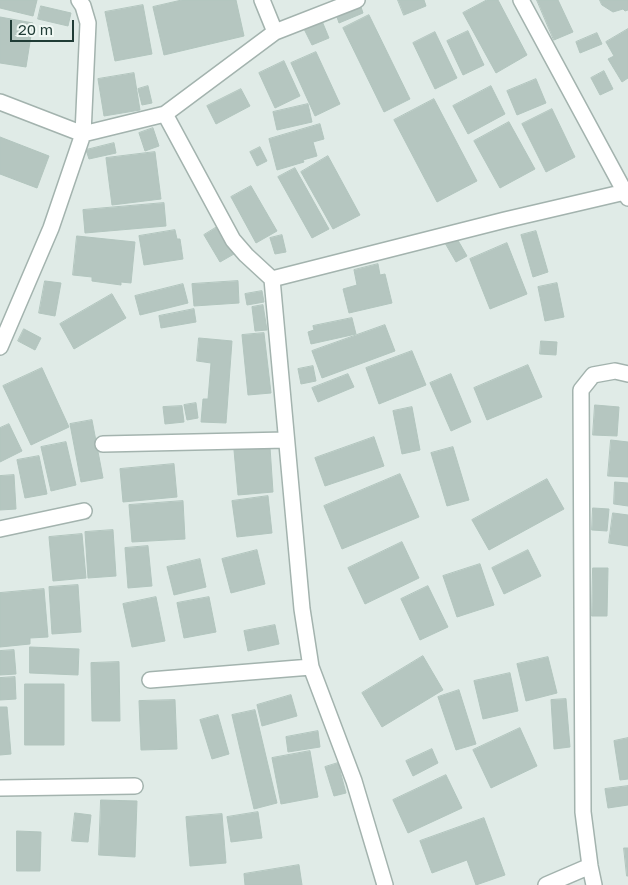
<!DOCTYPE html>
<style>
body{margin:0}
#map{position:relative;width:628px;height:885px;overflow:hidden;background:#e0ebe7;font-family:"Golos Text",sans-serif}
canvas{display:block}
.scale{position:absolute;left:10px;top:20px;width:64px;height:22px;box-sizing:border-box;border:2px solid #203c36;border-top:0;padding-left:6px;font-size:15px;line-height:18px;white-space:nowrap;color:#203c36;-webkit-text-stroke:4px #f0f8f4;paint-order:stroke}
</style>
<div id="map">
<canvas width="628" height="885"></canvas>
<div class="scale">20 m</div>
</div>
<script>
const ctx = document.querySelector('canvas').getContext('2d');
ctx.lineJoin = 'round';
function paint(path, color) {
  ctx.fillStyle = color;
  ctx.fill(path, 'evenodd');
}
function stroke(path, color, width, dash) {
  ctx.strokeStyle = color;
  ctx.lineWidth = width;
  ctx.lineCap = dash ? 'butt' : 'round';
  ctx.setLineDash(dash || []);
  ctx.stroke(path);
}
const building = new Path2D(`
 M0 0H37L33 16 0 8Z
 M182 0H236L244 36 164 55 153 7Z
 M398 0H424L426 6 404 15Z
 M487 0H498L527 55 496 73 463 13Z
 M537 0H558L573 32 554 40Z
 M600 0H628V10L625 11 623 9 613 12 602 5Z
 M143 5 152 54 115 61 105 12Z
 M41 6 71 13 68 26 38 19Z
 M361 7 363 13 339 23 337 17Z
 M369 15 410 99 384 112 343 28Z
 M0 17 33 23 26 67 0 63Z
 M322 21 329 38 312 45 304 29Z
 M628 29V78L622 82 608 59 614 56 606 42Z
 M468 31 484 65 463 75 447 41Z
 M435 32 457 78 435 89 413 43Z
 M597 33 602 44 580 53 576 42Z
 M316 52 340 104 315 116 291 63Z
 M284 61 300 96 275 108 259 73Z
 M604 71 613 89 600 95 591 78Z
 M134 73 140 110 104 116 98 79Z
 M536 79 546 103 517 115 507 91Z
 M148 86 152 103 142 105 138 89Z
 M491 86 505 114 468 134 453 106Z
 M241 89 250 106 216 124 207 106Z
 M434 99 477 181 437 202 394 120Z
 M308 104 312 122 277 130 273 112Z
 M552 109 575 157 546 172 522 124Z
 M509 122 535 169 500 188 474 141Z
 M320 124 324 139 313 142 317 156 303 160 304 162 277 170 269 139Z
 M153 128 159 146 145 151 139 133Z
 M0 137 49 156 37 188 0 174Z
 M114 143 116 153 89 159 86 150Z
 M260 147 267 161 257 166 250 152Z
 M155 152 161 199 112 205 106 158Z
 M328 156 360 215 333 229 301 172Z
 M295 168 329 229 312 238 278 177Z
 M251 186 277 231 256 243 231 197Z
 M164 203 166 226 85 233 83 210Z
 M217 227 234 254 220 262 204 235Z
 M175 230 177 239H180L183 259 144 265 139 236Z
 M536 231 548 272 533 277 521 235Z
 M282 235 286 252 275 254 270 238Z
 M77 236 135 242 131 283 121 282V285L92 281V277L73 275Z
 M456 237 467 256 456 262 445 243Z
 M507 243 527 294 490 309 470 259Z
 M378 264 380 275 385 274 392 303 349 313 343 289 357 285 354 270Z
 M45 281 61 283 55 316 39 313Z
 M238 281 239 303 194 306 192 284Z
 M557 283 564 317 545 321 538 287Z
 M183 284 188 303 140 315 135 296Z
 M262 291 264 302 247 305 245 294Z
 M112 294 126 318 74 349 60 324Z
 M263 305 267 330 255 331 252 307Z
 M194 309 196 322 161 328 159 316Z
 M352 318 356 334 311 344 308 332 314 330 313 326Z
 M385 325 395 351 322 378 312 351Z
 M24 329 41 338 35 350 18 341Z
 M264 333 271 393 248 395 242 335Z
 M199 338 232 341 226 423 201 422 203 399H208L211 363 197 361Z
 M541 341 557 342 556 355 540 354Z
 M412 351 426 385 379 404 366 368Z
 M528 365 542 397 487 420 474 388Z
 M313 366 316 381 301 384 298 369Z
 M42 368 69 427 31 445 3 386Z
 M348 374 354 387 318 402 312 388Z
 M451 374 471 422 451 431 430 383Z
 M196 403 198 418 187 420 184 405Z
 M595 405 619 407 617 436 593 435Z
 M182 406 184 422 165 424 163 407Z
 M412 407 420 450 402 454 393 411Z
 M92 420 103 478 81 482 70 424Z
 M9 424 22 451 0 462V428Z
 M374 437 384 466 325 486 315 458Z
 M611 440 628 442V477L608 476Z
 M66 442 76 485 51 491 41 447Z
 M270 447 273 492 238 495 234 450Z
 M453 447 469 500 447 506 431 453Z
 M39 456 47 494 25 498 17 460Z
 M174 464 177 497 123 502 120 469Z
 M400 474 419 517 342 549 324 506Z
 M14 475 16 509 0 510V476Z
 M547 479 564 509 489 550 472 520Z
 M615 482 628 483V506L614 504Z
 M268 496 272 533 237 537 232 501Z
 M183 501 185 539 132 542 129 505Z
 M593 508 609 509 607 531 592 530Z
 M613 513 628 515V546L609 543Z
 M113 530 116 576 88 578 85 532Z
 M82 534 86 578 53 581 49 537Z
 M402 542 419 578 365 604 348 568Z
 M148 546 152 586 128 588 125 548Z
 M257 550 265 584 231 593 222 559Z
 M528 550 541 576 504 594 492 568Z
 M200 559 206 587 174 595 167 567Z
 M480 564 494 605 457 617 443 576Z
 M593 568H608L607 616H592Z
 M78 585 81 632 52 634 49 587Z
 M428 586 448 627 420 640 401 599Z
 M44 589 48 637 30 638V644L0 647V593Z
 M156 597 165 641 132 647 123 604Z
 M209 597 216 632 184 638 177 603Z
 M275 625 279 644 248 651 244 631Z
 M30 647 79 649 78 675 30 673Z
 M14 650 16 674 0 675V651Z
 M423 656 443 690 382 727 362 693Z
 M548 657 557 693 526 701 517 664Z
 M119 662 120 721H92L91 663Z
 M510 673 518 711 483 719 474 681Z
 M15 677 16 699 0 700V678Z
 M25 684H64V745H25Z
 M459 690 476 744 456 750 438 697Z
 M291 695 297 716 262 726 257 705Z
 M566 699 570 747 554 749 551 700Z
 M175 700 177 749 141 750 139 701Z
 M0 707H7L11 754 0 755Z
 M255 710 277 803 254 809 232 715Z
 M218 715 229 754 212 759 200 720Z
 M520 728 537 766 491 788 473 750Z
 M318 731 320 747 288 752 286 737Z
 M628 738V779L620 780 614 741Z
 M432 749 438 763 413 776 406 761Z
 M310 751 318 797 281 804 272 758Z
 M338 763 346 793 334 796 325 767Z
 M446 775 462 808 408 833 393 800Z
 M628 786V805L608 808 605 789Z
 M101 800 137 801 135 857 99 855Z
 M258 812 262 838 231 842 227 817Z
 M75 813 91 815 88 842 72 841Z
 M222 814 226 863 190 866 186 817Z
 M484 818 505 875 476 885 467 860 432 873 420 841Z
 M17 831 41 832 40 871H17Z
 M624 848H628V876H627Z
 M299 865 302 885H245L244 874Z`);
paint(building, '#b5c6c0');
stroke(building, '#b2c5be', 1);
const minor = new Path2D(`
 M262 0 275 32
 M521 0 628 198
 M0 102 83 134 165 114 275 32 357 0
 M165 114 233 240 246 255 272 279 302 609 311 667 354 781 385 885
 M272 279 505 220 625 192
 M0 347 51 228 83 134 88 23 83 6 79 0
 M103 444 286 440
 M0 529 84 511
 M150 680 311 667
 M0 788 135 786
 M546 885 590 866
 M594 885 590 866 583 812 581 390 593 375 615 371 628 374`);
stroke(minor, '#a3b3ae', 18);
stroke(minor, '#fff', 15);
</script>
